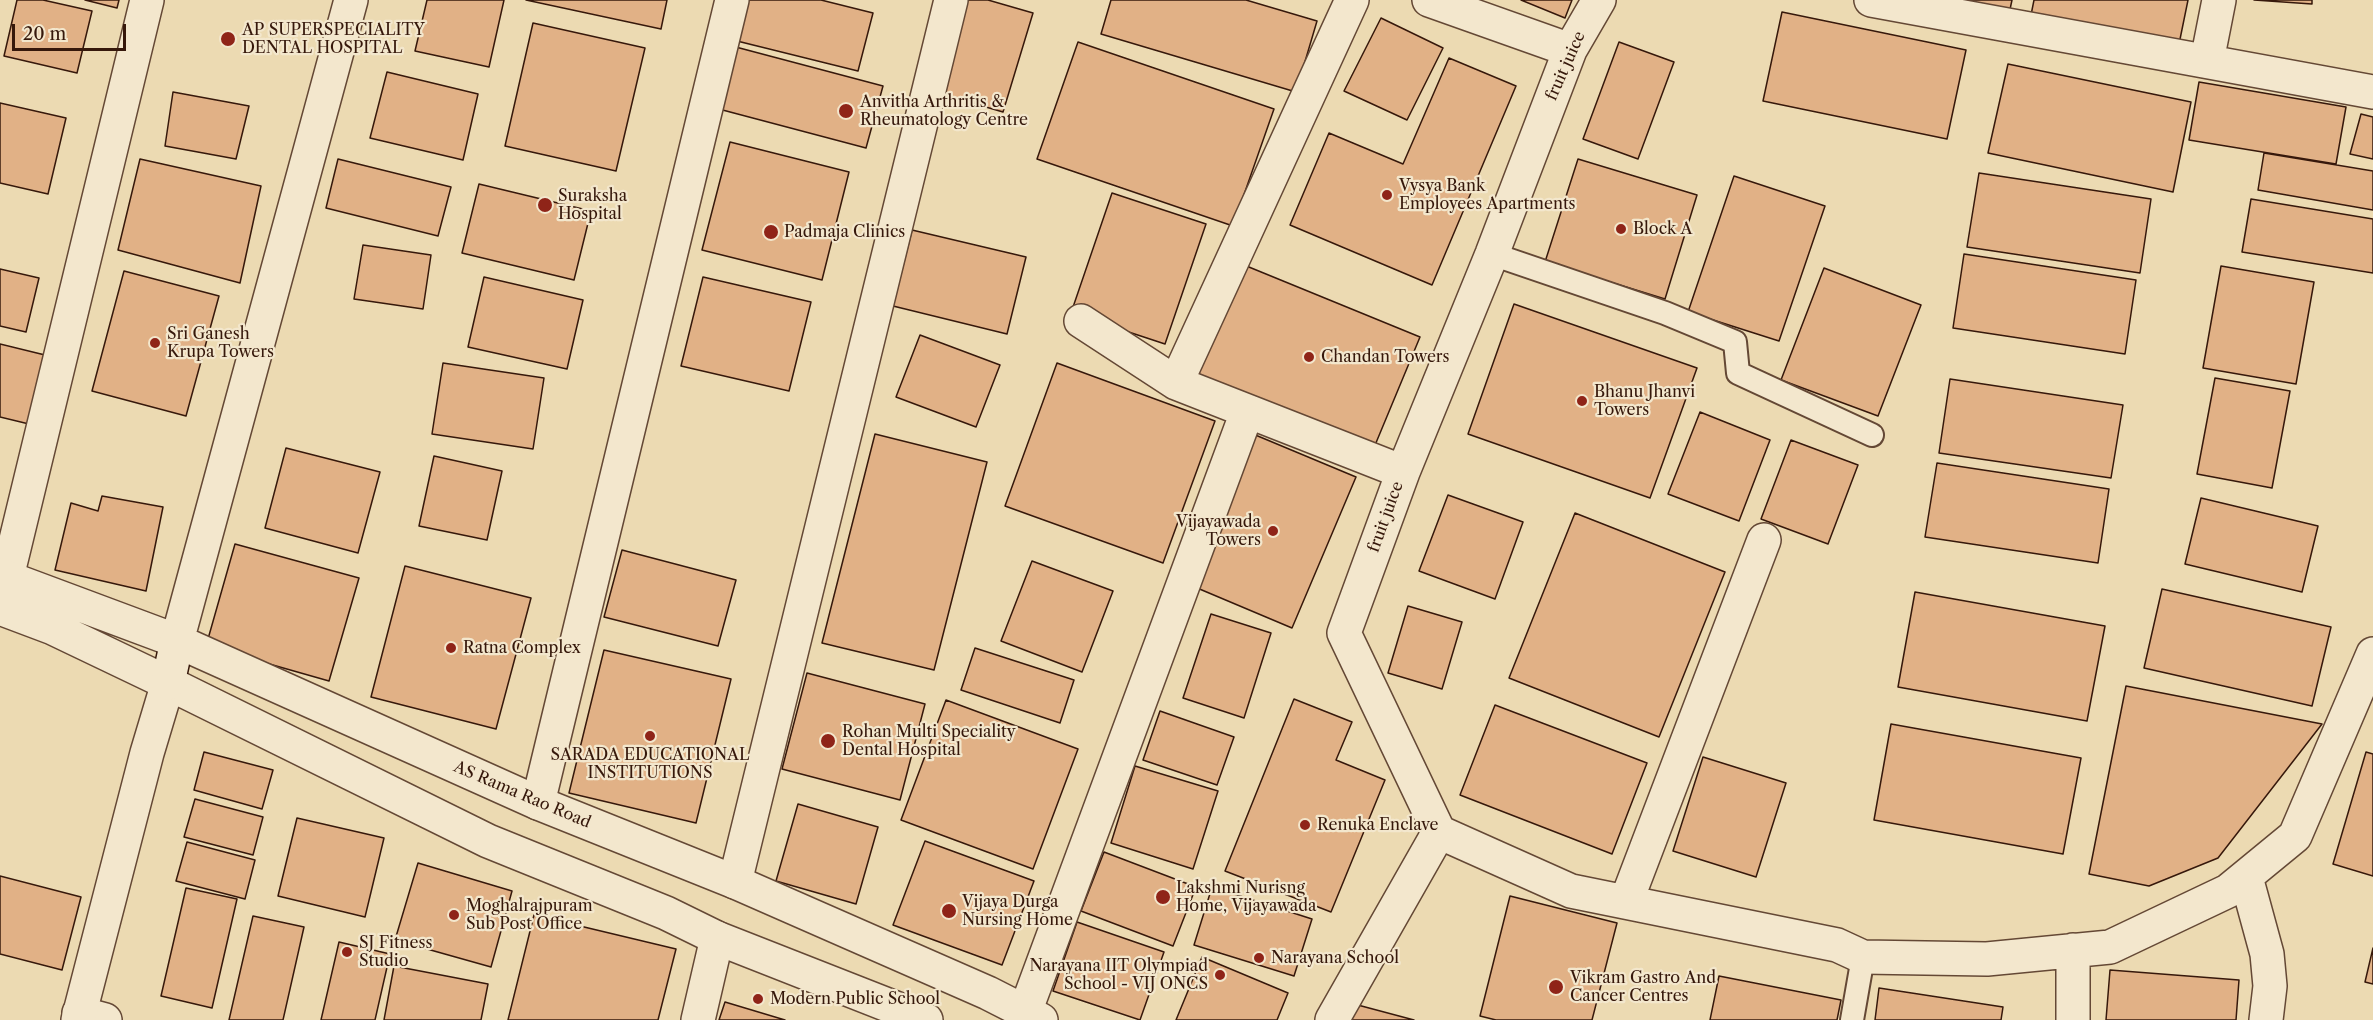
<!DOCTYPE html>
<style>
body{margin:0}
#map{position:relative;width:2373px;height:1020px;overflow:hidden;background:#ecdab2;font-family:"Libre Caslon Text",serif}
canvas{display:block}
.scale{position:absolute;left:12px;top:24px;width:114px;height:27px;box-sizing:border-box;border:3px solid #36180b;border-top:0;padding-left:8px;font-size:18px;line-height:21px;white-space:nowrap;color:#36180b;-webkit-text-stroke:4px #f3e7cd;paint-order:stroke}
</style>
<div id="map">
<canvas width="2373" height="1020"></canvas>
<div class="scale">20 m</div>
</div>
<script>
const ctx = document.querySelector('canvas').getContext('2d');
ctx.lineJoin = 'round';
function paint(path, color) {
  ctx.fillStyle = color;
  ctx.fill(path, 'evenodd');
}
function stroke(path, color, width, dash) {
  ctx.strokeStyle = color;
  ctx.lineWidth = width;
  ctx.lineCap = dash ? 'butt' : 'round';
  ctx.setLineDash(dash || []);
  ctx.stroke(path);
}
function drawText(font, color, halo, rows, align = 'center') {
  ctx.font = font + ' "Libre Caslon Text",serif';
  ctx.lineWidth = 4.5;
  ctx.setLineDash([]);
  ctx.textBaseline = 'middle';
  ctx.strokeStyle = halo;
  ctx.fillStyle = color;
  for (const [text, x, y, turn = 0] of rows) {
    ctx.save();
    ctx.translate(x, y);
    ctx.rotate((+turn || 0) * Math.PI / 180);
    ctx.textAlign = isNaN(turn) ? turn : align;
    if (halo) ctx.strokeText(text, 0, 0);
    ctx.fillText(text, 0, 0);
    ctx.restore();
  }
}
const building = new Path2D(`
 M17 0H43L92 11 77 73 4 56Z
 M85 0H119L117 8Z
 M427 0H504L489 67 415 51Z
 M526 0H667L661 29Z
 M747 0H821L873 13 858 71 737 41Z
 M966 0H988L1033 13 1003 112 938 93Z
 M1111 0H1246L1317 21 1296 92 1101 34Z
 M1521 0H1572L1565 18Z
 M1944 0H2012L2009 14Z
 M2034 0H2188L2178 49 2030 20Z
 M2254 0H2312V4Z
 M1782 12 1966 50 1947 139 1763 101Z
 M1381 18 1443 48 1407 120 1344 91Z
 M533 23 645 48 616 171 505 146Z
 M1078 42 1274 109 1233 226 1037 159Z
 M1619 42 1674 62 1638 159 1583 139Z
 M732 46 883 86 866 148 715 108Z
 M1449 58 1516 86 1432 285 1290 225 1329 133 1403 164Z
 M2008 64 2191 102 2173 192 1988 153Z
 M387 72 478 94 463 160 370 138Z
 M2199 82 2346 107 2336 164 2189 140Z
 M173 92 249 106 236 159 165 146Z
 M0 103 66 118 48 194 0 183Z
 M2361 114 2373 117V159L2350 154Z
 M730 142 849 172 822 280 702 250Z
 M2264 153 2373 171V210L2258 190Z
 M140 159 261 186 240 283 118 250Z
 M338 159 451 187 438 236 326 208Z
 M1578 159 1697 195 1665 299 1545 262Z
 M1979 173 2151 199 2140 273 1967 247Z
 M1734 176 1825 206 1779 341 1688 312Z
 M479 184 591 211 574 280 462 253Z
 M1112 193 1206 224 1165 344 1071 313Z
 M2251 199 2373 219V273L2242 252Z
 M912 230 1026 257 1007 334 893 306Z
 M363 245 431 255 423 309 354 299Z
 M1964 254 2136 280 2125 354 1953 328Z
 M1244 265 1420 337 1373 450 1197 378Z
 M2221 266 2314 282 2296 384 2203 368Z
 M1824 268 1921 305 1878 416 1781 380Z
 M0 269 39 278 26 332 0 326Z
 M124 271 219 296 186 416 92 391Z
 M484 277 583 300 567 369 468 347Z
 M703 277 811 302 789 391 681 366Z
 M1514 304 1697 368 1650 498 1468 434Z
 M920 335 1000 365 976 427 896 397Z
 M0 344 45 355 29 424 0 417Z
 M443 363 544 378 533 449 432 434Z
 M1057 363 1215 421 1163 563 1005 506Z
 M2215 378 2290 391 2272 488 2197 474Z
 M1950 379 2123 405 2111 478 1939 453Z
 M1700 412 1770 440 1739 521 1668 494Z
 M875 434 987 462 934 670 822 643Z
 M1253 434 1356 477 1292 628 1190 585Z
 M1791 440 1858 465 1828 544 1761 519Z
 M286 448 380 472 358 553 265 528Z
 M434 456 502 471 487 540 419 526Z
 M1937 463 2109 489 2098 563 1925 537Z
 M1448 495 1523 522 1495 599 1419 571Z
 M102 496 163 507 146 591 55 570 71 503 98 511Z
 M2201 498 2318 526 2302 592 2185 564Z
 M1575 513 1725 572 1659 737 1509 678Z
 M235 544 359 578 329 681 206 646Z
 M622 550 736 580 718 646 604 617Z
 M1032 561 1113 591 1082 672 1001 641Z
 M405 566 531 598 496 729 371 697Z
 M2162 589 2331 627 2312 706 2144 668Z
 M1915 592 2105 626 2087 721 1898 687Z
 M1408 606 1462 622 1442 689 1388 673Z
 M1211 614 1271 633 1244 718 1183 698Z
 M975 648 1074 680 1060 723 961 690Z
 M604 650 731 679 696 823 569 793Z
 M807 673 925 704 900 800 782 769Z
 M2126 686 2322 724 2218 858 2149 886 2089 874Z
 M1294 699 1352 722 1336 760 1385 780 1331 912 1225 871Z
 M946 700 1078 749 1033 869 901 820Z
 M1495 705 1647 763 1612 854 1460 795Z
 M1160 711 1234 737 1217 785 1143 760Z
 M1891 724 2081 758 2063 854 1874 820Z
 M204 752 273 770 262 809 194 790Z
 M2366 752 2373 754V876L2333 864Z
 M1703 757 1786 783 1756 877 1673 851Z
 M1135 766 1218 791 1193 869 1111 843Z
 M195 799 263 817 253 855 184 837Z
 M798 804 878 827 856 904 776 881Z
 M297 818 384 838 365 917 278 896Z
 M925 841 1034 881 1002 965 893 925Z
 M187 842 255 860 245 899 176 881Z
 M1104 852 1196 887 1173 946 1081 911Z
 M418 863 512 891 491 967 395 940Z
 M0 876 81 897 62 970 0 954Z
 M1212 887 1312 919 1294 976 1194 945Z
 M186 888 237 899 212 1008 161 996Z
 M1510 896 1617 923 1592 1020H1496L1480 1016Z
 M534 915 676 949 658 1020H508Z
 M253 916 304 927 283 1020H229Z
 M1077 922 1164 952 1140 1020 1053 991Z
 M339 942 390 954 375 1020H321Z
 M2373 948V984L2365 982Z
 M1202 957 1288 993 1277 1020H1176Z
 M394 966 488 984 481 1020H384Z
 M2110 970 2239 980 2236 1020H2106Z
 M1719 976 1841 1000 1837 1020H1710Z
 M1879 988 2003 1007 2001 1020H1875Z
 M725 1002 785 1020H719Z
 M1354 1004 1414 1020H1349Z`);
paint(building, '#e1b186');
stroke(building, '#36180b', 1.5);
const service = new Path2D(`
 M1492 254 1665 313 1735 342 1738 373 1872 435
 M1852 1020 1863 957`);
const minor = new Path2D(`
 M1429 0 1570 50
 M1871 0 2373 92
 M2207 61 2219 0
 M1081 321 1176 383 1403 472
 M1176 383 1352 0
 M7 577 147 0
 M538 803 732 0
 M1439 832 1571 891 1837 945 1863 957 1987 959 2110 947 2228 891 2295 836 2373 654
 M2246 877 2267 954 2270 986 2266 1020
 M735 882 951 0
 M1626 902 1764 540
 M2073 950V1020
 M1025 1012 1247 412
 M79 1013 105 1020
 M698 1020 717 938
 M1332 1020 1439 832 1344 633 1403 472 1492 254 1570 50 1599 0`);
const tertiary = new Path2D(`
 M0 575 177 641 538 803 735 882 988 993 1041 1020
 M0 608 53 628 168 683 488 841 666 913 717 938 926 1020
 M177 641 351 0
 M78 1020 147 753 168 683`);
const secondary = new Path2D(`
 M168 683 177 641`);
stroke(service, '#644835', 26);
stroke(minor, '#644835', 36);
stroke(tertiary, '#644835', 36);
stroke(secondary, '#36180b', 36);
stroke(service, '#f3e7cd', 22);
stroke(minor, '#f3e7cd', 33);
stroke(tertiary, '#f3e7cd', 33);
stroke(secondary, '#f3e7cd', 33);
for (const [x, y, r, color] of [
 [228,39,8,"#8f2418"],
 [846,111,8,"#8f2418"],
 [1387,195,6,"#8f2418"],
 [545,205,8,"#8f2418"],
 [1621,229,6,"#8f2418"],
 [771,232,8,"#8f2418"],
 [155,343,6,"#8f2418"],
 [1309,357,6,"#8f2418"],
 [1582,401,6,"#8f2418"],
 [1273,531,6,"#8f2418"],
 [451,648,6,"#8f2418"],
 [650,736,6,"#8f2418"],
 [828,741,8,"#8f2418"],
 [1305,825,6,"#8f2418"],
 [1163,897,8,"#8f2418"],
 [949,911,8,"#8f2418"],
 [454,915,6,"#8f2418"],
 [347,952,6,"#8f2418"],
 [1259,958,6,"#8f2418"],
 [1220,975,6,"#8f2418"],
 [1556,987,8,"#8f2418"],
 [758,999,6,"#8f2418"]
]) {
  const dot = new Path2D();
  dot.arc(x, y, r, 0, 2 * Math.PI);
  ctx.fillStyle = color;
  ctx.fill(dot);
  stroke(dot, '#f3e7cd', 2);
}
drawText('16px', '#36180b', '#f3e7cd', [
 ["AP SUPERSPECIALITY",242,30],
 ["DENTAL HOSPITAL",242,48],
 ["Anvitha Arthritis &",860,102],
 ["Rheumatology Centre",860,120],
 ["Vysya Bank",1399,186],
 ["Employees Apartments",1399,204],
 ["Suraksha",558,196],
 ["Hospital",558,214],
 ["Block A",1633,229],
 ["Padmaja Clinics",784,232],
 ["Sri Ganesh",167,334],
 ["Krupa Towers",167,352],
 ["Chandan Towers",1321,357],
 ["Bhanu Jhanvi",1594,392],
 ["Towers",1594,410],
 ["Vijayawada",1261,522,"right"],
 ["Towers",1261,540,"right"],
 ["Ratna Complex",463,648],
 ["Rohan Multi Speciality",842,732],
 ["Dental Hospital",842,750],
 ["SARADA EDUCATIONAL",650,755,"center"],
 ["INSTITUTIONS",650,773,"center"],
 ["Renuka Enclave",1317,825],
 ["Lakshmi Nurisng",1176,888],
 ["Home, Vijayawada",1176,906],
 ["Vijaya Durga",962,902],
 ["Nursing Home",962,920],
 ["Moghalrajpuram",466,906],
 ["Sub Post Office",466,924],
 ["SJ Fitness",359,943],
 ["Studio",359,961],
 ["Narayana School",1271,958],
 ["Narayana IIT Olympiad",1208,966,"right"],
 ["School - VIJ ONCS",1208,984,"right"],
 ["Vikram Gastro And",1570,978],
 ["Cancer Centres",1570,996],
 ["Modern Public School",770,999]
], 'left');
drawText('16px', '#36180b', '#f3e7cd', [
 ["fruit juice",1566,66,-66],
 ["fruit juice",1386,517,-70],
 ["AS Rama Rao Road",522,795,23]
]);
</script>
